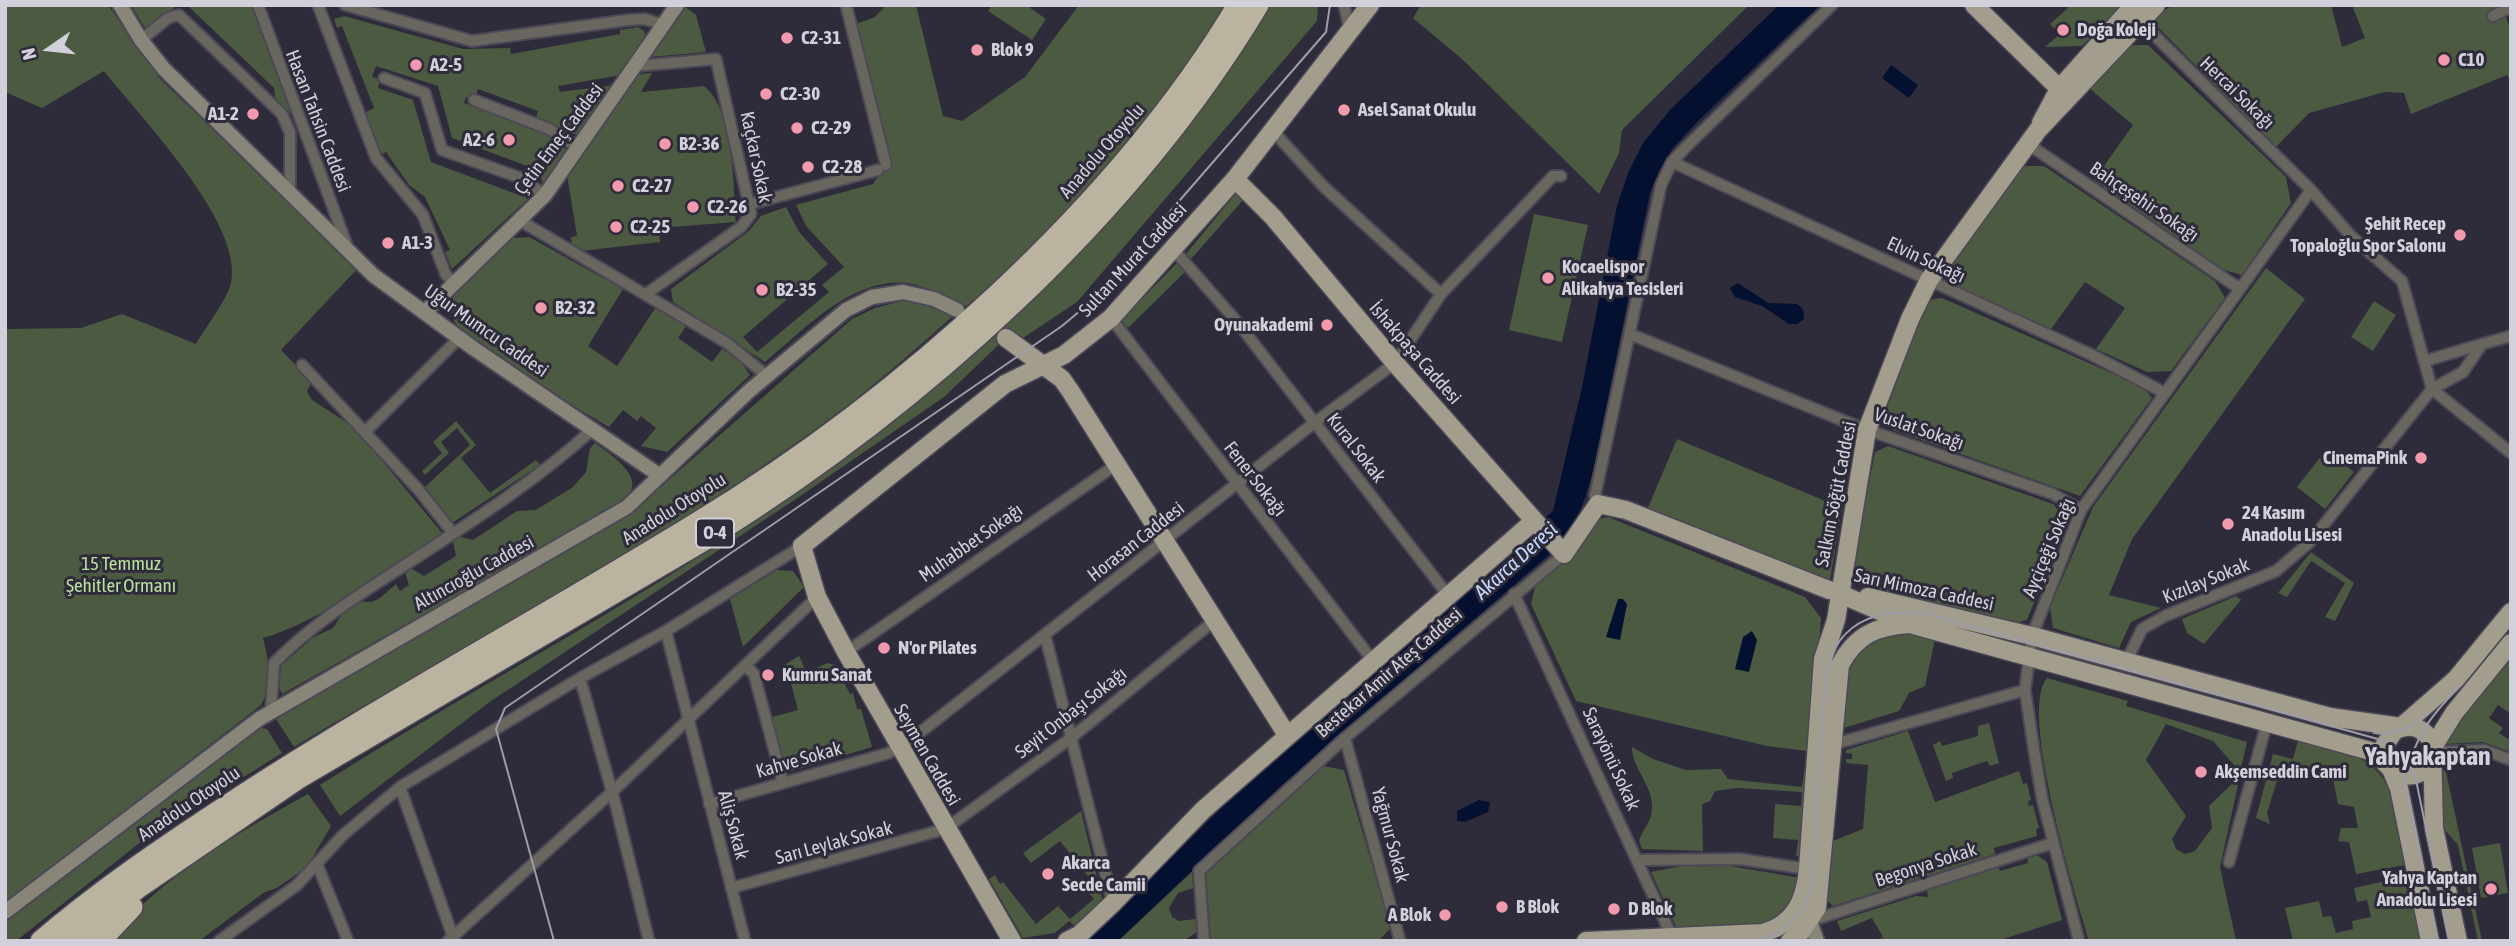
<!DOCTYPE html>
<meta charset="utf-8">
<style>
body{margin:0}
#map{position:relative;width:2516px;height:946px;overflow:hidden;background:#2e2b3a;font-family:"Asap Condensed",sans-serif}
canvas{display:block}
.frame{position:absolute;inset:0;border:7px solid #d2d0da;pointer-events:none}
.north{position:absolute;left:14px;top:14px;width:70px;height:70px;-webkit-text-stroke:5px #2e2b3a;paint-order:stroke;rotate:256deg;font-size:19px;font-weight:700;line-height:28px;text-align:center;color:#d2d0da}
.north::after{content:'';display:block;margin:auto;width:24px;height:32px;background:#d2d0da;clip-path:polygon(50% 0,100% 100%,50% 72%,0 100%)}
</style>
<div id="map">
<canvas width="2516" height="946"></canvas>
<div class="frame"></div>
<div class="north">N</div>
</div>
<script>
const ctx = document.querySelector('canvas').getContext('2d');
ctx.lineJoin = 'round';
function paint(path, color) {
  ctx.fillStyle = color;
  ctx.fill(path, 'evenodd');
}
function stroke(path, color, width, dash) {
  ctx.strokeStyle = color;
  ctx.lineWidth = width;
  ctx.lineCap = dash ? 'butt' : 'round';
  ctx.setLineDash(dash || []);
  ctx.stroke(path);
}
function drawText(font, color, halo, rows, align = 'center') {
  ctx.font = font + ' "Asap Condensed",sans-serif';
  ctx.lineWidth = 6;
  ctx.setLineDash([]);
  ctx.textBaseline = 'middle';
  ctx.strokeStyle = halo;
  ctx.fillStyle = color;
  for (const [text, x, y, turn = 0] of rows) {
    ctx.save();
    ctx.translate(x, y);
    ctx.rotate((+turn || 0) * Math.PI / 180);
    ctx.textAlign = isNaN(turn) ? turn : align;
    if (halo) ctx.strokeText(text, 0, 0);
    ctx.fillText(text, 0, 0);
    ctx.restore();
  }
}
paint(new Path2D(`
 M5 5H108L161 80 358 268 281 350 312 382 307 391 312 400 354 427 443 534C391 568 323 621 263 638 268 660 274 684 261 705L5 904V329L81 328 122 314 196 344C205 328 227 300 231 283 244 223 140 117 104 71L42 108 5 92Z
 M131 5H175L168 18 149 34Z
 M187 5H254L294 117 275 98 274 88Z
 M886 5H916L943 116 962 121 1025 77 1079 5H1224C1164 108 1059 230 967 306 947 299 929 286 907 283 852 277 804 330 765 362L673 302 671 289 749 231 761 216 786 207 799 232 828 264 743 337 757 352 829 292 822 285 844 267 806 226 796 205 873 184 886 165 851 26 875 17Z
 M992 5H1026L1046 19 1032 40 988 11Z
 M1271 5H1318L1317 21 1077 302 1023 338 1012 332 944 397 796 499 491 701 340 816 320 785C471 689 631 606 779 504 973 371 1147 207 1271 5Z
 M1421 5H1749L1622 130 1619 153 1599 194 1462 59 1413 18Z
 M2067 5H2122L2082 46 2045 47 2060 34 2050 24 2068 8Z
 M2172 5H2331L2342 47 2365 38 2352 5H2501L2511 30V83L2507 75 2411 114 2404 93 2385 92 2309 113 2276 147 2152 21Z
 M684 6 696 15 706 52 650 57Z
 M344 16 463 49 510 48 511 54 620 34V30L638 27 644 31 646 37 621 75 558 86 560 92 614 85 580 134H571L536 118 538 111 478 89 474 100 466 97 464 103 558 137 567 152 543 184 538 170 452 138 438 86 376 66 372 77 380 79 378 88 413 100 431 162 519 195 522 190 530 192 531 196 452 269 445 252 450 250 425 197 409 185 386 152 380 155 366 112 374 108 342 26 337 28 334 19Z
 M2126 45H2148L2286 177 2291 203 2242 275 2224 270 2094 180 2133 125 2089 88Z
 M652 73 641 92 704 86C735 111 733 184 736 222L659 228 660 242 581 251 572 245 571 237 577 236 567 175 639 74Z
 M2023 166H2044L2215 281 2225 298 2171 371 2147 372 2096 349 2125 308 2085 282 2051 329 1954 285 1948 267Z
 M1237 192 1244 199 1191 259 1186 254Z
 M1534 214 1588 225 1562 342 1509 330Z
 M529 237 623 289 588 346 617 366 656 307 686 326 678 338 712 362 722 349 740 361 750 375 667 452 641 446 656 428 641 416 637 421 623 410 609 427C581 410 465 344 454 321 450 311 451 299 457 290L513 238Z
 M1177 263 1185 272 1128 328 1121 320Z
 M2266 268 2305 299 2132 539 2109 595 2161 608 2131 622 2119 648 2053 628 2050 607 2093 507Z
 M1942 298 2143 387 2152 398 2080 496 1893 430 1884 415 1928 300Z
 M902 301 920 303 953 316C918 347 882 379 844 408 672 538 478 636 294 747L274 716 631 513 852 319 875 308Z
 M2374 301 2396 315 2373 351 2351 337Z
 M456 421 476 445 461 458 490 493 536 460 540 465 452 523 424 488 470 445 457 428 441 442 449 453 425 475 422 471 442 453 433 442Z
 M1677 439 1842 508 1830 580 1647 510Z
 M595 443C608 453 645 475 628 496 621 505 605 512 595 518L282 694 279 687 281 666 312 638 333 628 345 609 361 601C376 606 385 593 396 584L400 591 409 585 405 572 409 567 424 576 456 556 453 542 457 536 473 540 517 511 536 510 573 487 586 472 590 448Z
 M1888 446 2053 504 2068 519 2027 620 2013 624 1869 587 1852 571 1875 452Z
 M2326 450 2354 472 2325 509 2297 487Z
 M1608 517 1805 597 1821 618 1804 857 1796 856 1798 840 1773 838 1775 804 1801 806 1802 792 1738 788 1715 791 1710 801 1702 804 1703 851 1642 849 1639 841C1643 828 1653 821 1652 805 1652 785 1632 768 1632 747L1653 759 1686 770 1721 769 1728 779 1802 787 1807 751 1767 746 1576 701 1531 604 1535 587 1575 551 1600 519Z
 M2311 552 2354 583 2335 621 2325 617 2345 583 2311 561 2287 597 2278 593Z
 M777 570 793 571 804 587 743 647 730 599Z
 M2236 596 2241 600 2204 644 2187 633 2182 619Z
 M1909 632 1935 639 1925 686 1909 693 1899 711 1837 730 1841 676 1870 638Z
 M2511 655V714L2498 705 2489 718 2503 728 2499 733 2511 741V752L2483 742 2445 744 2442 739Z
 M799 656 807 673 827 663 835 665 850 694 853 693 857 709H861L872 747 789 772 784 768 769 718 798 710 786 664Z
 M2047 678 2128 701 2126 706 2247 742 2240 772 2213 741 2166 724 2146 760 2186 816 2172 839 2176 849 2185 854 2195 851 2212 828 2209 806 2240 776 2220 867 2236 941H2089C2076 897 2018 710 2047 678Z
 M1989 723 1999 763 1990 766 1987 761 1952 773 1953 778 1946 781 1933 745 1940 741 1942 746 1978 736V726Z
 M261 728 267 729 282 753 142 841 16 941H5V920Z
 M1908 731 1935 802 2019 771 2023 784 2027 783 2031 800 2028 801 2029 806 2033 805 2039 828 2036 829 2037 836 1994 848 1995 854 1833 906 1823 897 1828 843 1863 829 1868 765 1846 763V759H1852V754L1846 753V750Z
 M2298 741C2339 752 2374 751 2391 794L2422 941H2293L2285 908 2319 901 2323 917 2331 916 2336 933 2353 929 2352 921 2371 917 2367 900 2357 902 2354 888 2408 876 2405 865 2356 874 2349 842 2338 841 2341 828H2358L2354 807 2338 804 2333 779 2282 764 2267 813 2270 824 2256 818 2273 754 2293 759Z
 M1324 766 1344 770 1391 928 1378 941H1211L1206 874Z
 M2445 767 2482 941H2478L2458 845 2444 829 2442 776Z
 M308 794 331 826 307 867 277 888 263 893 199 941H108C160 878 237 833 308 794Z
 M1081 811 1103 902 1075 926 1069 921 1055 933 1023 938 989 879 995 875 1000 884 1003 882 1036 924 1058 906 1070 919 1094 899 1082 886 1090 879 1060 841 1031 863 1023 853Z
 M2500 843 2508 893 2481 898 2472 848Z
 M2037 855 2047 862 2062 920 1997 941H1884L1883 938 1874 941 1883 937 1872 918 1841 931 1837 921 1916 896 1928 897 1927 890 1998 867 2000 871 2028 863V858Z
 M1687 865 1730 866 1801 878 1795 902 1774 925 1679 933 1651 872Z
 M1192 872 1193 888 1178 893 1169 908 1172 917 1179 921 1196 919 1197 932 1183 941H1118Z`), '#4c5a41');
paint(new Path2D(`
 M1779 5H1820L1698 121 1673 148 1660 169 1650 193 1593 471C1585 500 1578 523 1558 547L1280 787 1118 941H1088L1222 807 1553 511 1582 387 1617 206 1628 173 1643 143 1670 110Z
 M1891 65 1918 85 1909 98 1882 78Z
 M1738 283 1768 303 1797 304 1803 309 1804 319 1797 324H1789L1762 306 1735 297 1730 288Z
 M1618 599H1623L1627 604 1620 640 1606 637Z
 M1752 631 1757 640 1749 672 1735 669 1743 637Z
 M1479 800 1490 802 1488 812 1465 822 1457 821V811Z`), '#041030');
const street = new Path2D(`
 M258 5 348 248
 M318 5 376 158 423 215 446 275 453 282
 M345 5 472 41 628 20 645 19 664 25
 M846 5 886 165
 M1344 5 1350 31
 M2493 16 2511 7
 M2139 20 2311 190 2351 236 2402 281 2432 389 2511 453
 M141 40 168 18 179 15 282 114 290 133V191
 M637 66 716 59 751 214 741 227 646 294
 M384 78 425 93 442 150 521 178 545 195
 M474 100 549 129 579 148
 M1272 130 1324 187 1441 294
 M2028 144 2240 289
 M1672 162 2092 355 2163 392
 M750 204 878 170
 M519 220 727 343 767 376
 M1174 250 1238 323 1447 594
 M1111 318 1373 661
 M1630 334 1859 427 2053 494 2081 510
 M2425 361 2482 344
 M302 365 417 488 453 533
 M366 431 459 338
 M1598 504 1595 496 1661 185 1672 162 1685 148 1832 5
 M1514 594 1674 941
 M666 631 745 941
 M1045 635 1113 903
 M846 652 1117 464
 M2126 662 2142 629 2165 616 2276 571 2310 542 2432 389 2463 372 2482 344 2511 336
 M745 665 754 674 783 783
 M580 678 616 806 649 941
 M271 711 274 663C311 625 357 596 402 567 468 524 535 482 593 429
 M1345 738 1400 941
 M1831 745 2025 690
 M2433 752 2484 750 2511 760
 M400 787 453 937
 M709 804 889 753 908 742 1314 423 1395 363 1441 294 1553 176H1561
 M1638 860 1740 859 1808 869
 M2229 862 2267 722
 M317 864 348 941
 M731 888 945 829 1071 738 1215 620
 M1810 921 2053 843
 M219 941 297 885 342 836 400 787 580 678 666 631 802 546
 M448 941 612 792 817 597
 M1204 941 1199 871 1345 738 1564 554
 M2079 941 2042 798 2034 750 2025 690 2032 636 2081 510 2311 190`);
const secondary = new Path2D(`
 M120 5 141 40 164 69 373 275 473 348 659 475
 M425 312 545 195 677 5
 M5 912 259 719 627 507 749 391 846 310 872 297 903 292 934 299 957 310
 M1803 916 1810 921 1817 941`);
const primary = new Path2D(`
 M1974 5 2067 96
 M2041 123 2059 89 2134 5
 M1235 179 1273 217 1395 363 1564 554 1598 504 1626 510 1829 590
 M1006 338 1062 379 1071 392 1287 735
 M1838 593 1910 624 2374 752 2391 769 2399 788 2430 941
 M1868 597 2032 636 2330 717 2401 727
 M2401 727 2456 679 2511 612
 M2433 747 2454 713 2511 643
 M2387 763 2384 746 2395 730C2411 723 2422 727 2432 741L2434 828 2458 941
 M2391 769C2407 780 2424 777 2433 758
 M1012 941 846 652 817 597 802 546 1005 384 1064 355 1111 318 1235 179 1370 5
 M1067 941 1079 935 1113 903 1203 810 1534 521
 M1586 941 1763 933C1795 924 1805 900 1808 869L1823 659 1836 620 1867 430 1910 319 1929 280 2038 130 2156 5
 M1790 941 1800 933 1817 908 1840 665C1856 635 1876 626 1910 624`);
const highway = new Path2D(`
 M41 941C99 891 164 847 228 805 380 705 541 619 697 523 899 400 1116 209 1238 5
 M70 941 139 887 297 779 711 536C921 405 1130 218 1258 5
 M100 941 132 907`);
stroke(street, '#4c4957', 14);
stroke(secondary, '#4c4957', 18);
stroke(primary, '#4c4957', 21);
stroke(highway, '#4c4957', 24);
stroke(street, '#68665e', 10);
stroke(secondary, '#898579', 14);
stroke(primary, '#a39d8e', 18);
stroke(highway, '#bab3a0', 21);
stroke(new Path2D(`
 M2374 733C2398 736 2411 727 2430 712
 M2390 754 2404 776 2438 941
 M2410 771C2412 737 2436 711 2458 688
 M554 941 496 729 505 708 1062 326 1094 299 1326 32 1330 5
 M1756 941C1783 933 1799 920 1810 894L1826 675C1837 616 1887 605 1938 617L2385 741 2401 753 2415 775 2449 941`), '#9e9ca8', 2);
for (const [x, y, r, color] of [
 [2063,30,7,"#f29aad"],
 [787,38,7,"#f29aad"],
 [977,50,7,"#f29aad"],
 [2444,60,7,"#f29aad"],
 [416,65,7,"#f29aad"],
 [766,94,7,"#f29aad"],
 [1344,110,7,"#f29aad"],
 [253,114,7,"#f29aad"],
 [797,128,7,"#f29aad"],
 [509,140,7,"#f29aad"],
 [665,144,7,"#f29aad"],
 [808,167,7,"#f29aad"],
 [618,186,7,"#f29aad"],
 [693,207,7,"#f29aad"],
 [616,227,7,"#f29aad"],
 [2460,235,7,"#f29aad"],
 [388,243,7,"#f29aad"],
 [1548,278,7,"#f29aad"],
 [762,290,7,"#f29aad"],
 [541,308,7,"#f29aad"],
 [1327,325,7,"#f29aad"],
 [2421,458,7,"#f29aad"],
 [2228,524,7,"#f29aad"],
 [884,648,7,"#f29aad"],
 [768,675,7,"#f29aad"],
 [2201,772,7,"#f29aad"],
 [1048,874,7,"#f29aad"],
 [2491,889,7,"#f29aad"],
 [1502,907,7,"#f29aad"],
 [1614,909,7,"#f29aad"],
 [1445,915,7,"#f29aad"]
]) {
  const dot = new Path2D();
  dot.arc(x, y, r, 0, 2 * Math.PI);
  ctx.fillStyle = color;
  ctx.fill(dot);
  stroke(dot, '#2e2b3a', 2.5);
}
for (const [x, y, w] of [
 [715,533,38]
]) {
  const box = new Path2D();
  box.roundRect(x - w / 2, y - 14.5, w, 29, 5);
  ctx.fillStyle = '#2e2b3a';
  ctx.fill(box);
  stroke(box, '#d2d0da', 2);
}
drawText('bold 18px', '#d2d0da', null, [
 ["O-4",715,533]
]);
drawText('bold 19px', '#d2d0da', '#2e2b3a', [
 ["Doğa Koleji",2077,30],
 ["C2-31",801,38],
 ["Blok 9",991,50],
 ["C10",2458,60],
 ["A2-5",430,65],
 ["C2-30",780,94],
 ["Asel Sanat Okulu",1358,110],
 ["A1-2",239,114,"right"],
 ["C2-29",811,128],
 ["A2-6",495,140,"right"],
 ["B2-36",679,144],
 ["C2-28",822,167],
 ["C2-27",632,186],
 ["C2-26",707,207],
 ["Şehit Recep",2446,224,"right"],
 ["Topaloğlu Spor Salonu",2446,246,"right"],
 ["C2-25",630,227],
 ["A1-3",402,243],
 ["Kocaelispor",1562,267],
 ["Alikahya Tesisleri",1562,289],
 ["B2-35",776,290],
 ["B2-32",555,308],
 ["Oyunakademi",1313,325,"right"],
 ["CinemaPink",2407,458,"right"],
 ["24 Kasım",2242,513],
 ["Anadolu Lisesi",2242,535],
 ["N'or Pilates",898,648],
 ["Kumru Sanat",782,675],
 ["Akşemseddin Cami",2215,772],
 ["Akarca",1062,863],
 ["Secde Camii",1062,885],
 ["Yahya Kaptan",2477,878,"right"],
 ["Anadolu Lisesi",2477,900,"right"],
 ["B Blok",1516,907],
 ["D Blok",1628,909],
 ["A Blok",1431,915,"right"]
], 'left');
drawText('19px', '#d2d0da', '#2e2b3a', [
 ["Hercai Sokağı",2237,93,44],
 ["Hasan Tahsin Caddesi",318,121,69],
 ["Çetin Emeç Caddesi",559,139,-53],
 ["Anadolu Otoyolu",1102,151,-49],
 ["Kaçkar Sokak",756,157,78],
 ["Bahçeşehir Sokağı",2144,202,34],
 ["Sultan Murat Caddesi",1133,260,-47],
 ["Elvin Sokağı",1926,260,25],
 ["Uğur Mumcu Caddesi",486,331,35],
 ["İshakpaşa Caddesi",1415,353,49],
 ["Vuslat Sokağı",1919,429,19],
 ["Kural Sokak",1356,448,52],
 ["Fener Sokağı",1255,479,52],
 ["Salkım Söğüt Caddesi",1836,494,-79],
 ["Anadolu Otoyolu",674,509,-32],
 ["Horasan Caddesi",1136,542,-38],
 ["Muhabbet Sokağı",971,543,-35],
 ["Ayçiçeği Sokağı",2049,548,-67],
 ["Altıncıoğlu Caddesi",474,573,-29],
 ["Kızılay Sokak",2206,581,-22],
 ["Sarı Mimoza Caddesi",1924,590,12],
 ["Bestekar Amir Ateş Caddesi",1389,673,-41],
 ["Seyit Onbaşı Sokağı",1071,713,-38],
 ["Seymen Caddesi",927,755,60],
 ["Sarayönü Sokak",1611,759,65],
 ["Kahve Sokak",799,760,-16],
 ["Anadolu Otoyolu",189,804,-34],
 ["Aliş Sokak",733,825,75],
 ["Yağmur Sokak",1390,835,75],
 ["Sarı Leylak Sokak",834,843,-15],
 ["Begonya Sokak",1926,865,-18]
]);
drawText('19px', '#bae09e', '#2e2b3a', [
 ["15 Temmuz",121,564],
 ["Şehitler Ormanı",121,586]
]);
drawText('italic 21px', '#c3d8fe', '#2e2b3a', [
 ["Akarca Deresi",1516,561,-42]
]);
drawText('bold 26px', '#d2d0da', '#2e2b3a', [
 ["Yahyakaptan",2428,757]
]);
</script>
